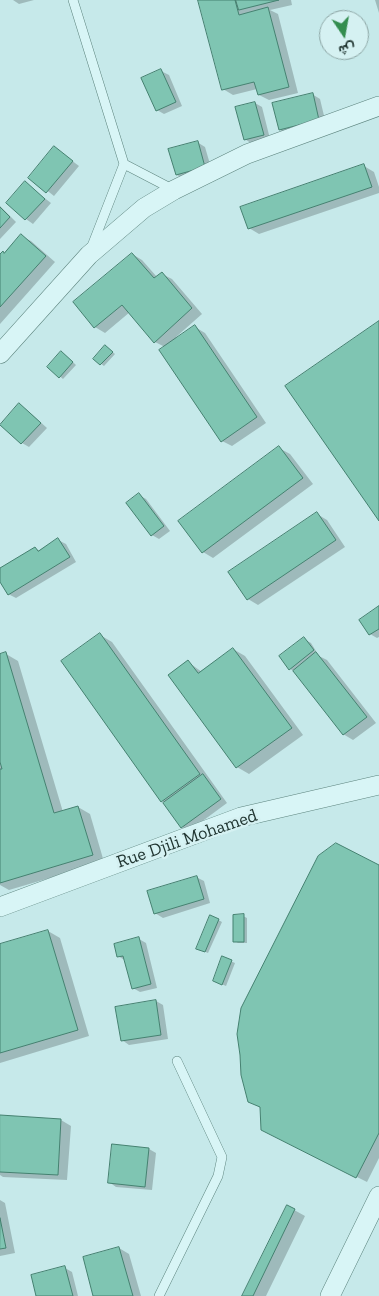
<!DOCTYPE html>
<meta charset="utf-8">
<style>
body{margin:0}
#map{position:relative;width:379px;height:1296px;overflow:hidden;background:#c6e9ea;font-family:"Zilla Slab",Vazirmatn,serif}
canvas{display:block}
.north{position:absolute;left:319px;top:10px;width:50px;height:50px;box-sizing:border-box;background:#d5f1f2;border:1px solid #8da6a5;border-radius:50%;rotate:168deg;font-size:14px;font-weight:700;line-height:20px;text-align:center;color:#203531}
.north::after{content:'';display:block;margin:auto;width:18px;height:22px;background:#338d4f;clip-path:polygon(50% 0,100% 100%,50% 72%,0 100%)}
</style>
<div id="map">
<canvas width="379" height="1296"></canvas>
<div class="north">ش</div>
</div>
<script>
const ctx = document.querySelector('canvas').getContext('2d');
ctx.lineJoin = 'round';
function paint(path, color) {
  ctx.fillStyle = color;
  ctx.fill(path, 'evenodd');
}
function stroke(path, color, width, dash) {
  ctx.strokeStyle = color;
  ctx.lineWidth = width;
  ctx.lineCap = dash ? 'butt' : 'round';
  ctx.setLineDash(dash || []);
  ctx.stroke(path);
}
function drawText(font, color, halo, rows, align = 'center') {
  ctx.font = font + ' "Zilla Slab",serif';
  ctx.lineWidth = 5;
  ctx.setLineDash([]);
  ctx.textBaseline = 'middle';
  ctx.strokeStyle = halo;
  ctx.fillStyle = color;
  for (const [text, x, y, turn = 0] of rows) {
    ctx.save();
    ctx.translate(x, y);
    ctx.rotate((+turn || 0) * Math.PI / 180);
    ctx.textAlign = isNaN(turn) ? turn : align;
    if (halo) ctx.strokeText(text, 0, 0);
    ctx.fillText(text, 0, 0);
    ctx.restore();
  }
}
paint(new Path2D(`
 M13 0H34L19 4Z
 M200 0H291L292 5 270 10 278 14 298 93 269 100 259 95 257 89 233 95 223 89Z
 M375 0H379V13Z
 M161 71 169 75 182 106 164 114 157 110Z
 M312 94 320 99 326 124 287 134 280 130Z
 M255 103 262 107 270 139 252 144 245 139Z
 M197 142 205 147 212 171 184 179 177 175Z
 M55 148 79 166 54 196 30 177Z
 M364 166 374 172 379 187V193L259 234 249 228Z
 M25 183 51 203 33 224 26 219 7 203Z
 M0 206 16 222 0 239Z
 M21 236 31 241 55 262 0 324V256L5 254Z
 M132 254 142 260 157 277 162 274 172 279 202 314 176 337 177 339 195 327 205 333 266 423 232 446 222 441 165 347 155 342 130 312 105 333 95 327Z
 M109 349 115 354 104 366 95 359Z
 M64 354 76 365 63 379 49 367Z
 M19 405 26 409 47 428 29 447 22 443 1 424Z
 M279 448 290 454 313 484 213 558 203 552 180 521Z
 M139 495 146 499 170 531 159 539 152 535Z
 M317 514 327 520 345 547 258 605 248 599 230 572Z
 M58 540 66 544 76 562 16 598 8 594 0 580V569L35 548 40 551Z
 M379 608V637L377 638 370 634Z
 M100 635 112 642 227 803 189 831 182 827 166 803 162 801Z
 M304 639 311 643 319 656 327 660 376 723 353 740 343 734 294 671 290 669Z
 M233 649 245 656 303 735 249 774 237 767 188 662 202 672Z
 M6 654 18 661 63 812 78 807 90 814 104 862 9 890 0 885V656Z
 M379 866V1158L367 1182 273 1135 261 1108 249 1101Z
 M196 877 204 881 210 903 163 918 155 913Z
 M211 916 222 922 208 953 201 950Z
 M243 916 247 918V943H238L235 941Z
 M48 931 60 938 89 1036 0 1063V945Z
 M139 939 146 943 157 988 140 992 133 988 126 961 118 956Z
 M223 958 235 963 226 986 217 982Z
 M156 1001 163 1005 168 1039 129 1045 122 1040Z
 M0 1117 61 1120 71 1126 67 1180 3 1177 0 1175Z
 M149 1149 156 1153 152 1190 116 1187 109 1182Z
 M0 1200 5 1203 15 1253 0 1256Z
 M287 1206 305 1216 266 1296H244Z
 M119 1248 129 1254 141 1296H94Z
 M65 1268 72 1272 78 1296H37Z`), '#0003');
const building = new Path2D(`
 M198 0H235L239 15 268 7 289 87 258 95 254 82 222 90Z
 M236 0H279L239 10Z
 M161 69 176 102 156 111 141 78Z
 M313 93 319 120 279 130 272 103Z
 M255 102 264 135 244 140 235 107Z
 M198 141 205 167 176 175 168 149Z
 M54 146 73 161 46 193 28 178Z
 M364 164 372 187 248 229 240 207Z
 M25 181 45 199 25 220 6 203Z
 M0 207 10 217 0 228Z
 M21 234 46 256 0 307V254L3 251 4 253Z
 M132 253 154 278 162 272 192 308 154 343 122 305 94 328 73 302Z
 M379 321V521L285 386Z
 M195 325 257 417 221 442 159 350Z
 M105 345 113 352 100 365 93 359Z
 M61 351 73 362 59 378 47 367Z
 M19 403 41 423 21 444 0 425Z
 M279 446 303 478 202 553 178 521Z
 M139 493 164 526 151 536 126 503Z
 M317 512 336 540 247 600 228 572Z
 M58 538 70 557 8 595 0 582V568L35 547 38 551Z
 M379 606V629L369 635 359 620Z
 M100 633 200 774 161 802 61 661Z
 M304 637 314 650 289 670 279 656Z
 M233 648 292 728 236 768 168 675 188 660 198 673Z
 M6 652 54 813 78 806 93 855 0 883V769H2L0 762V654Z
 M316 652 367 717 343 735 293 671Z
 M203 774 221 799 181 828 163 803Z
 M336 843 379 865V1133L356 1178 261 1130 260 1107 248 1102 241 1075 240 1055 237 1034 241 1008 318 856Z
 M197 876 204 899 154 914 147 891Z
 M244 914V942H233V915Z
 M210 915 219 919 205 952 196 949Z
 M48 930 78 1030 0 1053V944Z
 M139 937 151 984 132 989 123 956 117 957 114 944Z
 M222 956 232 960 222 985 213 981Z
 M156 1000 161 1035 121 1041 115 1007Z
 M0 1115 61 1119 58 1175 0 1172Z
 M112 1144 149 1148 145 1187 108 1183Z
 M287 1205 295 1209 253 1296H242Z
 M0 1218 6 1248 0 1249Z
 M119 1247 133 1296H93L83 1257Z
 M65 1266 73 1296H36L31 1275Z`);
paint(building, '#7fc5b2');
stroke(building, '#458170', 1);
const lane = new Path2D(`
 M73 0 124 164 92 246
 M124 164 174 190
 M159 1296 218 1176 222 1157 177 1061`);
const street = new Path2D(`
 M0 354 89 255 144 208 174 190 247 154 379 106
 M0 907 241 817 379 785
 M330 1296 379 1196`);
stroke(lane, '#5d847e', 10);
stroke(street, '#5d847e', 20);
stroke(lane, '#d8f5f6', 9);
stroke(street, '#d8f5f6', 19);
drawText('18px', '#203531', '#d5f1f2', [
 ["Rue Djili Mohamed",187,839,-19]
]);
</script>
